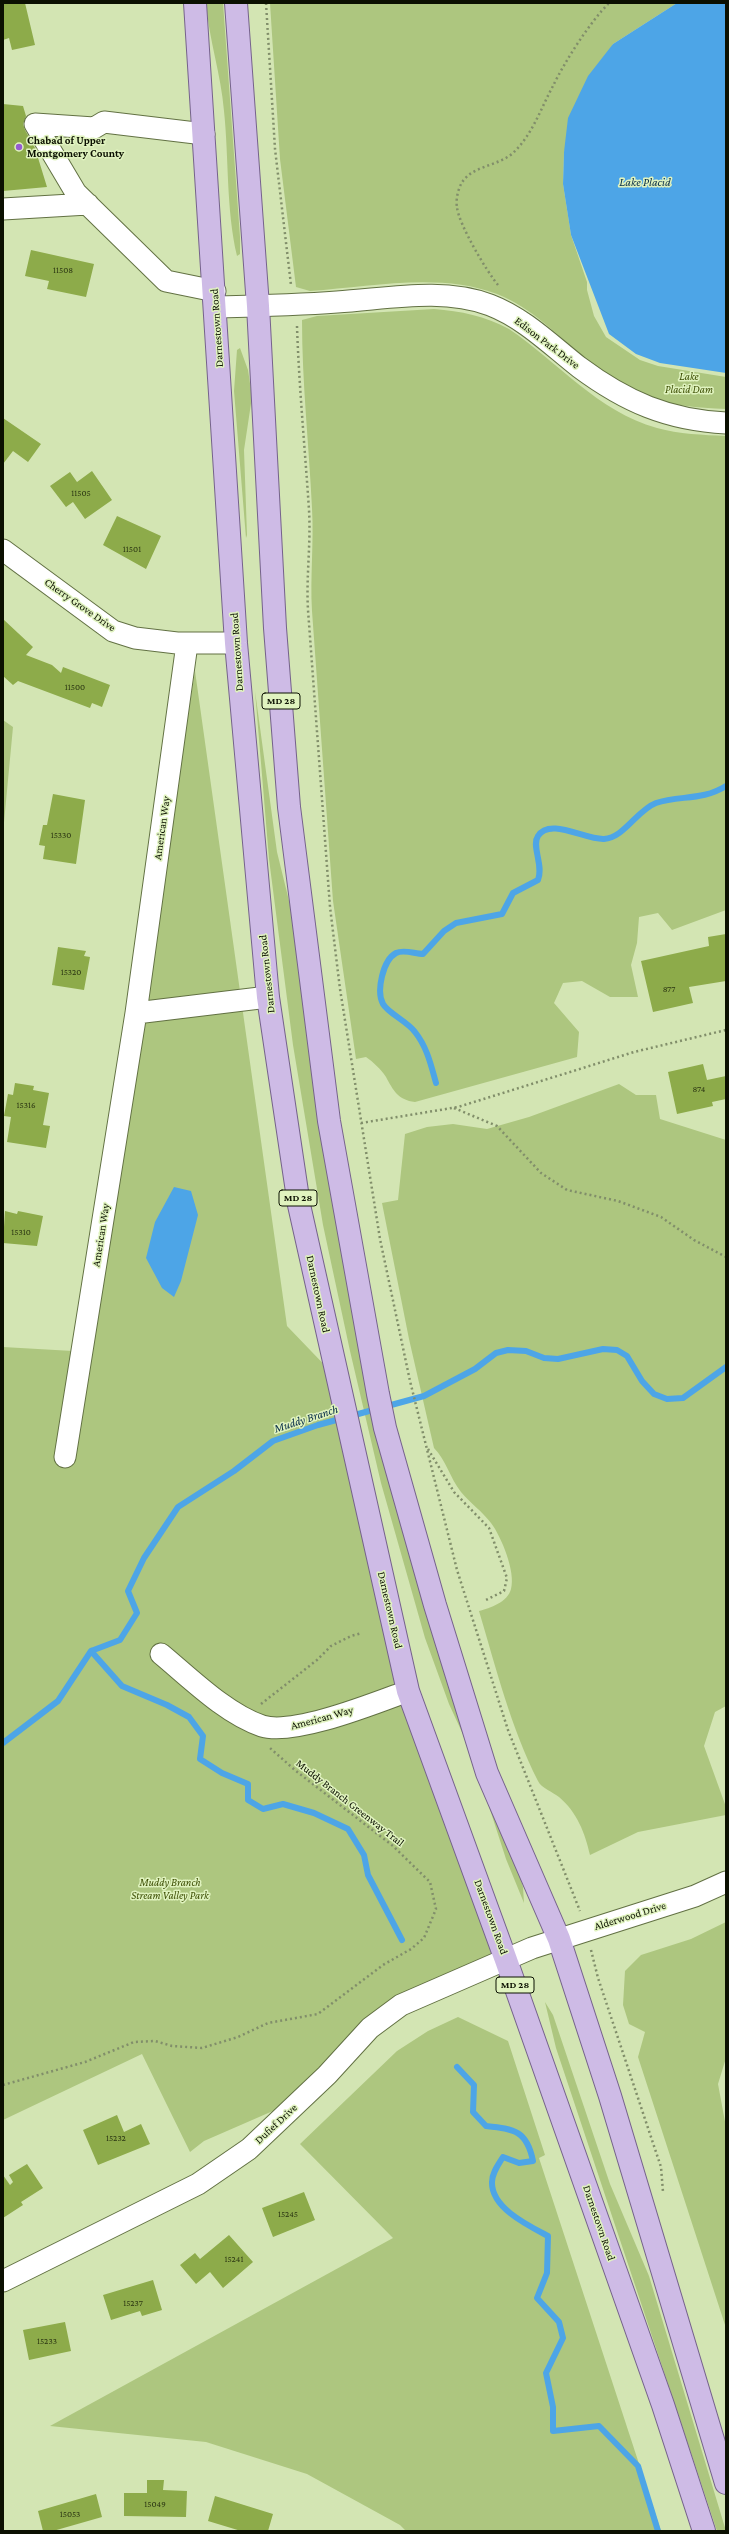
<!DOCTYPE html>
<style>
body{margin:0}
#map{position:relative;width:729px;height:2534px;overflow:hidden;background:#d3e5b3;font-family:"Crimson Pro",serif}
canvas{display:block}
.frame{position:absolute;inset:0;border:4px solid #0b1001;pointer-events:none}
</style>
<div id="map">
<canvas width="729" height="2534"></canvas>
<div class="frame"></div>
</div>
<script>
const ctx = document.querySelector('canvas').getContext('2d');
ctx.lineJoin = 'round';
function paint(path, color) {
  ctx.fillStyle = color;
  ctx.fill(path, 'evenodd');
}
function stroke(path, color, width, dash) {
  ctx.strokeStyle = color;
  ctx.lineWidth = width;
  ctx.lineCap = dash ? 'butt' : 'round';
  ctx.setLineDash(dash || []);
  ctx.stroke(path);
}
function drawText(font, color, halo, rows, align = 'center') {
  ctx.font = font + ' "Crimson Pro",serif';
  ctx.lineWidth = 3;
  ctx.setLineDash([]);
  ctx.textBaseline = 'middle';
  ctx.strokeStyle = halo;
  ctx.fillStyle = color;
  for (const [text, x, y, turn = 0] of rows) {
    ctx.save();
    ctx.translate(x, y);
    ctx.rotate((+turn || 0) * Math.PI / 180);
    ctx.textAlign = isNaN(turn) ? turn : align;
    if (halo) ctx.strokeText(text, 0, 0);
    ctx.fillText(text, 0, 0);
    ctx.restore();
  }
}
paint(new Path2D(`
 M206 3H223L240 237V254L237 256C226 209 229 159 224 111 221 74 209 40 206 3Z
 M270 3H677L613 44 564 152 563 184 571 235 587 282V290L594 316 606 337 640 360 658 366 726 377V409C666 407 631 397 584 358 556 334 532 308 497 294 439 272 370 287 310 291L296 287 280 159Z
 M434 309C461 311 485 316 509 329 558 362 597 411 657 428 679 434 703 435 726 436V910L672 930 658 913 639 917 637 943 631 965 638 997H610L582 981 563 983 554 1003 579 1032 577 1057 415 1102C398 1100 393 1090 386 1077 381 1069 373 1062 366 1057L356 1059 333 901 312 611C310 577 314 543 312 508 309 445 302 383 302 320L317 316Z
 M240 348 248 370 252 397 244 450 247 535 246 538 234 391 237 350Z
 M195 671 287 1326 336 1377 408 1691 506 1960 370 2027 305 2097 204 2141 190 2152 142 2054 3 2120V1347L90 1352Z
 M255 691 277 852 291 909 350 1269 523 1887 524 1903 506 1859 472 1754 449 1704 425 1638 381 1483 350 1351 323 1225 293 1045 269 859Z
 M3 720 13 727 3 833Z
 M619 1084 636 1095H656L660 1119 726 1140V1706L715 1712 704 1746 726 1807V1815L638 1832 590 1855C585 1833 577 1812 559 1797 553 1792 541 1788 538 1781 511 1728 496 1668 479 1611 490 1608 508 1602 511 1589 516 1572 501 1536 491 1523 482 1511 470 1503 461 1492 450 1478 446 1460 434 1448L409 1339 382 1203 398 1200 405 1134 427 1127 453 1124 487 1129 529 1117Z
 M726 1922V2058L718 2084 726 2127V2328L638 2057 645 2032 629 2024 623 2005 625 1971 641 1955 691 1939Z
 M545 2002 553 2015 610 2184 649 2276 726 2531H717L556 2048Z
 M458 2017 508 2041 545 2155 539 2158 661 2531H406L400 2525 307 2474 206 2442 50 2426 393 2238 300 2144 397 2051 428 2031Z`), '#adc67f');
paint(new Path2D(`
 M677 3H726V373L660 363 636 354 609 334 571 235 563 184 564 152 568 118 588 76 613 44Z
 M174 1187 191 1191 198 1215 181 1281 174 1297 162 1288 146 1258 155 1222Z`), '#4da5e7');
stroke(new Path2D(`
 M436 1083C431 1065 427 1047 415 1032 408 1022 388 1013 383 1004 376 991 383 960 396 953 404 949 415 954 423 954L444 931 456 923 502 914 513 893 538 880C544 865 531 846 538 836 550 817 585 840 604 839 624 838 637 810 656 803 680 795 702 801 726 786
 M91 1651 122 1686 167 1705 189 1717 203 1736 200 1759 222 1773 248 1784V1800L263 1809 283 1804 314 1813 348 1829 364 1855 368 1875 402 1940
 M3 1743 58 1701 91 1651 120 1640 137 1613 128 1591 144 1558 178 1507 234 1471 273 1441 318 1425 424 1396 475 1369 496 1353 508 1350 526 1351 544 1358 558 1359 603 1349 617 1350 627 1356 642 1381 654 1394 667 1399 683 1398 726 1367
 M457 2067 474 2085 473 2112 486 2126C515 2129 527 2131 533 2161L519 2163 503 2157C498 2165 492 2173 492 2182 491 2208 529 2226 548 2236L547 2273 537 2298 559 2322 563 2338 546 2373 553 2407V2431L599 2426 638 2466 658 2531`), '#4da5e7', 6);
paint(new Path2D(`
 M3 3H25L35 45 12 50 9 38 3 40Z
 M3 104 23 106 26 116 23 124 25 130 35 148 47 187 3 191Z
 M31 250 94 264 86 297 47 289 49 281 25 276Z
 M3 418 41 444 28 462 13 451 3 464Z
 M92 471 112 500 85 519 73 502 66 507 50 486 70 472 77 482Z
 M117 516 161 536 146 569 103 545Z
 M3 619 33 647 26 655 52 665 61 673 63 667 110 685 102 707 92 703 90 708 18 681 13 685 3 676Z
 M53 794 85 800 76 864 43 859 45 846 39 845 43 825H47Z
 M726 934V981L689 987 693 1003 653 1012 641 961 709 946 708 937Z
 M58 947 86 951 84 956 90 957 84 990 52 985Z
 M703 1064 707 1080 726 1076V1099L712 1102 713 1106 677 1114 668 1072Z
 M15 1083 34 1086 33 1090 49 1093 43 1125 50 1126 46 1148 7 1142 11 1117 4 1116 8 1094 13 1095Z
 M5 1211 17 1214 18 1211 43 1216 37 1246 3 1243Z
 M117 2115 124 2132 141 2124 150 2144 98 2165 83 2130Z
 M27 2164 43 2188 21 2202 23 2205 3 2218V2175L10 2185 13 2182 9 2175Z
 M304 2192 315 2220 273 2237 262 2208Z
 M229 2235 253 2262 223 2288 210 2272 196 2284 180 2265 195 2253 200 2259Z
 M153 2280 162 2310 142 2316 140 2311 111 2320 103 2295Z
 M65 2322 71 2351 29 2360 23 2330Z
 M147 2480H164L163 2490 187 2491 186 2517 124 2516V2493H147Z
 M96 2494 102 2517 53 2531H43L38 2511Z
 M215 2496 273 2514 268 2531H241L208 2521Z`), '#8dab4a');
const minor = new Path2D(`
 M204 134 104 122 94 128 35 124 76 193 166 281 215 291
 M3 209 88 204
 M216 307C256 306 297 305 337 302 387 299 442 287 490 305 524 318 551 345 579 367 626 402 668 420 726 423
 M3 550 113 631 135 638 177 643H236
 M136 1013 268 997
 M65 1457 136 1013 187 644
 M161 1654C190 1678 226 1714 262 1726 294 1736 375 1703 408 1691
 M3 2281 198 2184 249 2149 327 2075 370 2028 401 2005 532 1948 695 1896 726 1882`);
const major = new Path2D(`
 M195 3 236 643 268 997 299 1205 408 1691 506 1960 663 2405 704 2531
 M236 3 258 306 275 628 289 807 329 1121 378 1394 385 1428 435 1605 487 1773 559 1939 610 2096 726 2483`);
stroke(minor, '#627143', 23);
stroke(major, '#75628b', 24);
stroke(new Path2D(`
 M266 3 275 149 291 285
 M498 285C487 272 458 223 457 207 456 203 457 194 459 189 467 164 499 168 515 151 533 133 541 108 553 86 565 61 590 22 609 3
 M297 326C299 387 305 449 309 510 311 544 306 577 308 610L330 907 340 989 380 1239 410 1381 457 1570 508 1730 580 1911
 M454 1108 497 1126 541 1173 567 1190 618 1201 661 1217 694 1240 726 1257
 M361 1123 458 1107 634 1052 726 1030
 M428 1449 454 1492 489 1528 507 1578 504 1591 486 1600
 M261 1704 317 1660 331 1646 351 1636 362 1633
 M591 1950 598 1978 661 2167 663 2192
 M3 2085 85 2062 134 2042 155 2041 172 2046 202 2048 238 2037 268 2023 318 2014 383 1965 411 1949 424 1938 436 1909 430 1882 393 1846 296 1771 270 1748`), '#818e6a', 2.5, [2, 3]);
stroke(minor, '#fff', 21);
stroke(major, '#cebbe6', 22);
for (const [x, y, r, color] of [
 [19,147,4,"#955bd2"]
]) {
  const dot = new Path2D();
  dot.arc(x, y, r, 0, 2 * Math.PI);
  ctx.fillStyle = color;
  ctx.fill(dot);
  stroke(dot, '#e0f3bf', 1.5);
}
drawText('9px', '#2c3713', null, [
 ["11508",63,270],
 ["11505",81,493],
 ["11501",132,549],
 ["11500",75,687],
 ["15330",61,835],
 ["15320",71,972],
 ["877",669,989],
 ["874",699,1089],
 ["15316",26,1105],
 ["15310",21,1232],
 ["15232",116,2138],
 ["15245",288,2214],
 ["15241",234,2259],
 ["15237",133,2303],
 ["15233",47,2341],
 ["15049",155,2504],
 ["15053",70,2514]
]);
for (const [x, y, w] of [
 [281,701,38],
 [298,1198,38],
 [515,1985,38]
]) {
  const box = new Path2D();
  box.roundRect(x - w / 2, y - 8, w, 16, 3);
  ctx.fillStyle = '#e0f3bf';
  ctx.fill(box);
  stroke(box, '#0b1001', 1);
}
drawText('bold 10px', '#0b1001', null, [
 ["MD 28",281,701],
 ["MD 28",298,1198],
 ["MD 28",515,1985]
]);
drawText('bold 11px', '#0b1001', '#e0f3bf', [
 ["Chabad of Upper",27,141],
 ["Montgomery County",27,154]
], 'left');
drawText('11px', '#0b1001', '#e0f3bf', [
 ["Darnestown Road",217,328,-94],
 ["Edison Park Drive",547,343,37],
 ["Cherry Grove Drive",80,605,35],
 ["Darnestown Road",237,652,-94],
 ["American Way",162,828,-82],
 ["Darnestown Road",267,974,-96],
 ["American Way",101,1235,-81],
 ["Darnestown Road",318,1294,78],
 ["Darnestown Road",390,1610,77],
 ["American Way",322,1718,-15],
 ["Muddy Branch Greenway Trail",350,1803,38],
 ["Alderwood Drive",630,1916,-17],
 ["Darnestown Road",491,1917,70],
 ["Dufief Drive",276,2124,-43],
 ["Darnestown Road",599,2223,71]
]);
drawText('italic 11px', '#3b4d02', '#e0f3bf', [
 ["Lake",689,377],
 ["Placid Dam",689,390],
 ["Muddy Branch",170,1883],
 ["Stream Valley Park",170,1896]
]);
drawText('italic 12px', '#072d47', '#e0f3bf', [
 ["Lake Placid",645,182],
 ["Muddy Branch",306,1419,-18]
]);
</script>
